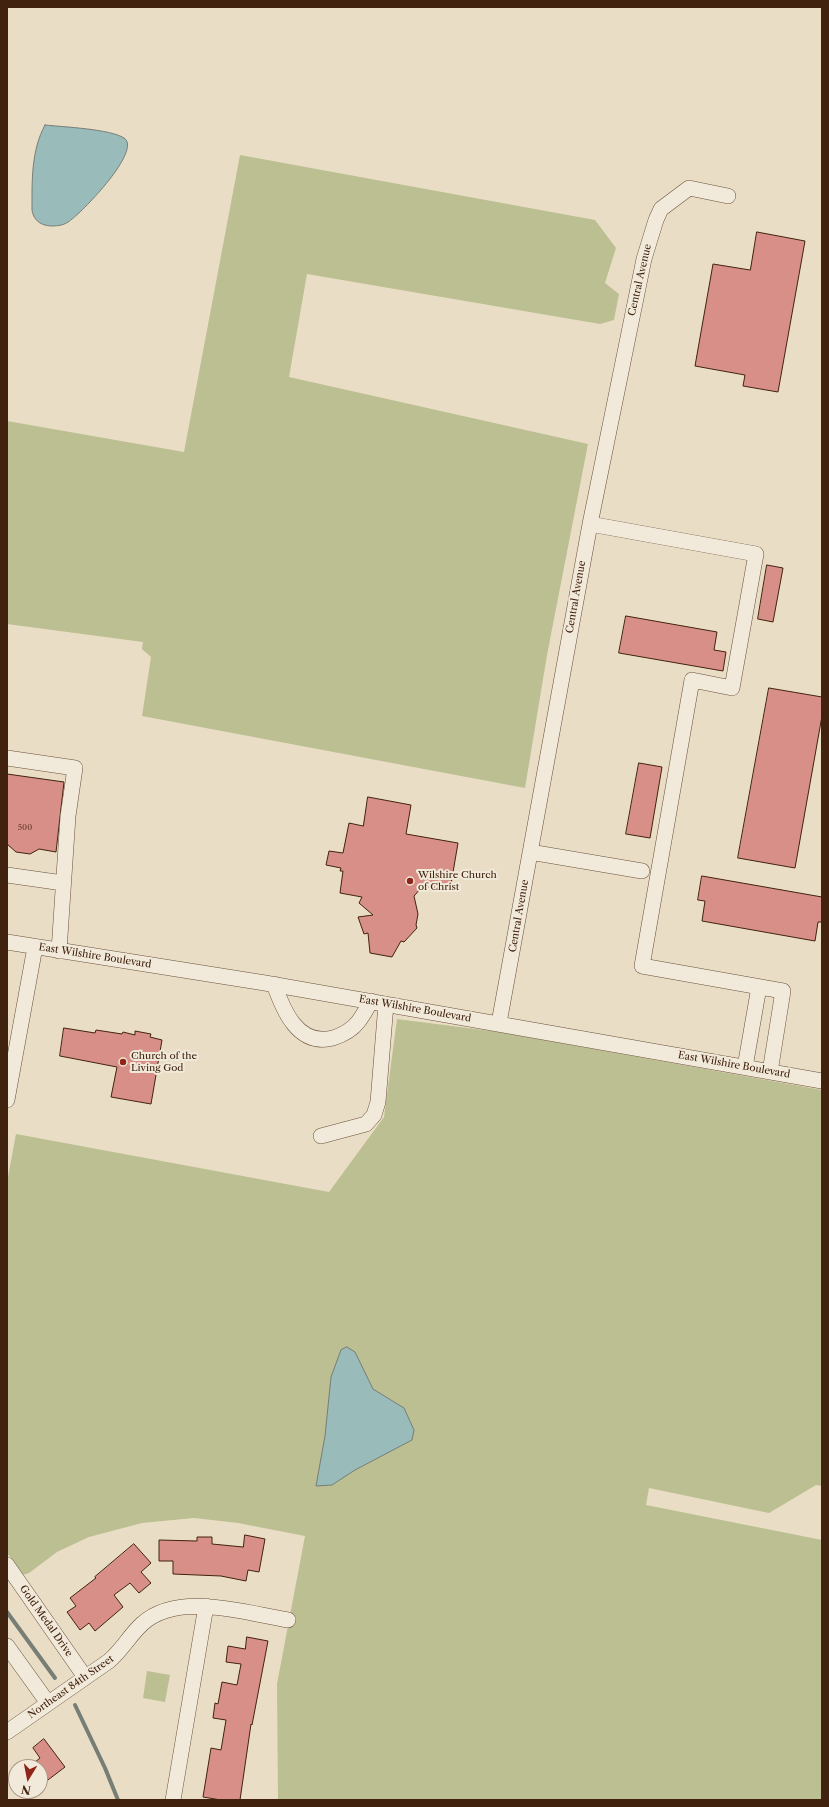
<!DOCTYPE html>
<style>
body{margin:0}
#map{position:relative;width:829px;height:1807px;overflow:hidden;background:#eaddc5;font-family:"Libre Caslon Text",serif}
canvas{display:block}
.frame{position:absolute;inset:0;border:8px solid #41220f;pointer-events:none}
.north{position:absolute;left:8px;top:1759px;width:40px;height:40px;box-sizing:border-box;background:#f1e9d9;border:1px solid #ab9988;border-radius:50%;rotate:190deg;font-size:11px;font-weight:700;line-height:16px;text-align:center;color:#41220f}
.north::after{content:'';display:block;margin:auto;width:14px;height:18px;background:#8f2418;clip-path:polygon(50% 0,100% 100%,50% 72%,0 100%)}
</style>
<div id="map">
<canvas width="829" height="1807"></canvas>
<div class="frame"></div>
<div class="north">N</div>
</div>
<script>
const ctx = document.querySelector('canvas').getContext('2d');
ctx.lineJoin = 'round';
function paint(path, color) {
  ctx.fillStyle = color;
  ctx.fill(path, 'evenodd');
}
function stroke(path, color, width, dash) {
  ctx.strokeStyle = color;
  ctx.lineWidth = width;
  ctx.lineCap = dash ? 'butt' : 'round';
  ctx.setLineDash(dash || []);
  ctx.stroke(path);
}
function drawText(font, color, halo, rows, align = 'center') {
  ctx.font = font + ' "Libre Caslon Text",serif';
  ctx.lineWidth = 4;
  ctx.setLineDash([]);
  ctx.textBaseline = 'middle';
  ctx.strokeStyle = halo;
  ctx.fillStyle = color;
  for (const [text, x, y, turn = 0] of rows) {
    ctx.save();
    ctx.translate(x, y);
    ctx.rotate((+turn || 0) * Math.PI / 180);
    ctx.textAlign = isNaN(turn) ? turn : align;
    if (halo) ctx.strokeText(text, 0, 0);
    ctx.fillText(text, 0, 0);
    ctx.restore();
  }
}
paint(new Path2D(`
 M240 155 595 220 616 248 605 283 619 294 614 320 600 324 307 274 289 377 588 444 547 655 525 788 142 716 151 657 142 649 143 642 7 624V421L184 452Z
 M397 1019 499 1032 822 1090V1486L816 1485 769 1513 649 1488 646 1505 822 1540V1800H278L277 1684 305 1536 238 1523 194 1518 142 1523 89 1537 57 1552 29 1573 23 1575 7 1553V1182L16 1134 329 1192 384 1117Z
 M147 1671 170 1675 165 1702 143 1698Z`), '#bbbf91');
const water = new Path2D(`
 M45 125C64 127 110 129 124 138 143 150 80 215 68 222 63 226 51 227 45 225 37 223 33 217 32 210 32 181 31 151 45 125Z
 M347 1347 355 1352 373 1389 404 1408 414 1430 412 1440 355 1470 332 1485 316 1486 325 1436 331 1377 341 1350Z`);
paint(water, '#99bbba');
stroke(water, '#767e76', 1);
stroke(new Path2D(`
 M7 1612 55 1678
 M75 1705 105 1768 118 1800`), '#767e76', 4);
const building = new Path2D(`
 M757 232 805 241 778 392 743 386 745 375 695 366 713 264 750 270Z
 M767 565 783 568 773 622 758 619Z
 M626 616 717 632 714 650 726 652 723 671 619 653Z
 M769 688 822 697V716L795 868 738 858Z
 M639 763 662 767 650 838 626 834Z
 M7 774 64 782 56 852 39 849 30 854 16 852 7 844Z
 M368 797 411 805 406 834 458 843 450 890 423 886 414 896 418 914 416 925 417 928 404 942 401 941 392 957 370 953 368 933 364 934 358 917 373 915 359 903 362 897 340 893 343 871H340L341 868 326 865 329 851 343 853 349 823 363 826Z
 M702 876 822 897V922H818L815 941 702 921 705 901 698 900Z
 M64 1028 95 1033 96 1030 122 1034 123 1032 135 1035V1031L151 1034 150 1037 162 1040 151 1104 111 1097 117 1067 60 1056Z
 M245 1535 265 1539 259 1572 248 1570 246 1581 221 1576 173 1574V1561H159V1540L197 1541V1537H212V1544L243 1547Z
 M134 1544 151 1563 141 1572 151 1583 139 1593 130 1583 114 1595 123 1607 95 1631 89 1623 80 1630 67 1612 76 1606 70 1598 96 1578 95 1577Z
 M247 1637 268 1641 252 1725 251 1724 240 1800H221L203 1797 211 1748 221 1750 226 1720 213 1718 215 1703 218 1704 222 1682 237 1685 241 1664 226 1662 228 1646 245 1649Z
 M44 1739 65 1767 40 1786V1767H29L40 1758 33 1748Z`);
paint(building, '#d88f87');
stroke(building, '#41220f', 1);
const minor = new Path2D(`
 M590 524 756 554 732 688 692 680 642 966 783 991 770 1072
 M7 758 75 768 68 816 59 951
 M530 852 642 871
 M7 875 63 883
 M7 942 265 983 822 1081
 M274 984C283 1010 298 1047 333 1038 342 1035 352 1030 358 1022 363 1016 367 1008 371 1001
 M499 1023 590 524 644 259 656 220 661 209 689 188 728 196
 M745 1067 759 987
 M7 1100 35 947
 M321 1136 366 1124 374 1115 378 1102 386 1004
 M7 1565 85 1677
 M7 1646 48 1703
 M7 1732 109 1661C123 1649 129 1636 142 1624 178 1591 245 1613 288 1620
 M173 1800 206 1606`);
stroke(minor, '#6b513c', 16);
stroke(minor, '#f1e9d9', 15);
for (const [x, y, r, color] of [
 [410,881,4,"#8f2418"],
 [123,1062,4,"#8f2418"]
]) {
  const dot = new Path2D();
  dot.arc(x, y, r, 0, 2 * Math.PI);
  ctx.fillStyle = color;
  ctx.fill(dot);
  stroke(dot, '#f1e9d9', 1.5);
}
drawText('8px', '#673d2d', null, [
 ["500",25,828]
]);
drawText('10px', '#41220f', '#f1e9d9', [
 ["Central Avenue",640,280,-77],
 ["Central Avenue",576,597,-80],
 ["Central Avenue",519,916,-80],
 ["East Wilshire Boulevard",95,956,9],
 ["East Wilshire Boulevard",415,1009,10],
 ["East Wilshire Boulevard",734,1065,10],
 ["Gold Medal Drive",46,1621,55],
 ["Northeast 84th Street",71,1687,-35]
]);
drawText('10px', '#41220f', '#f1e9d9', [
 ["Wilshire Church",418,875],
 ["of Christ",418,887],
 ["Church of the",131,1056],
 ["Living God",131,1068]
], 'left');
</script>
